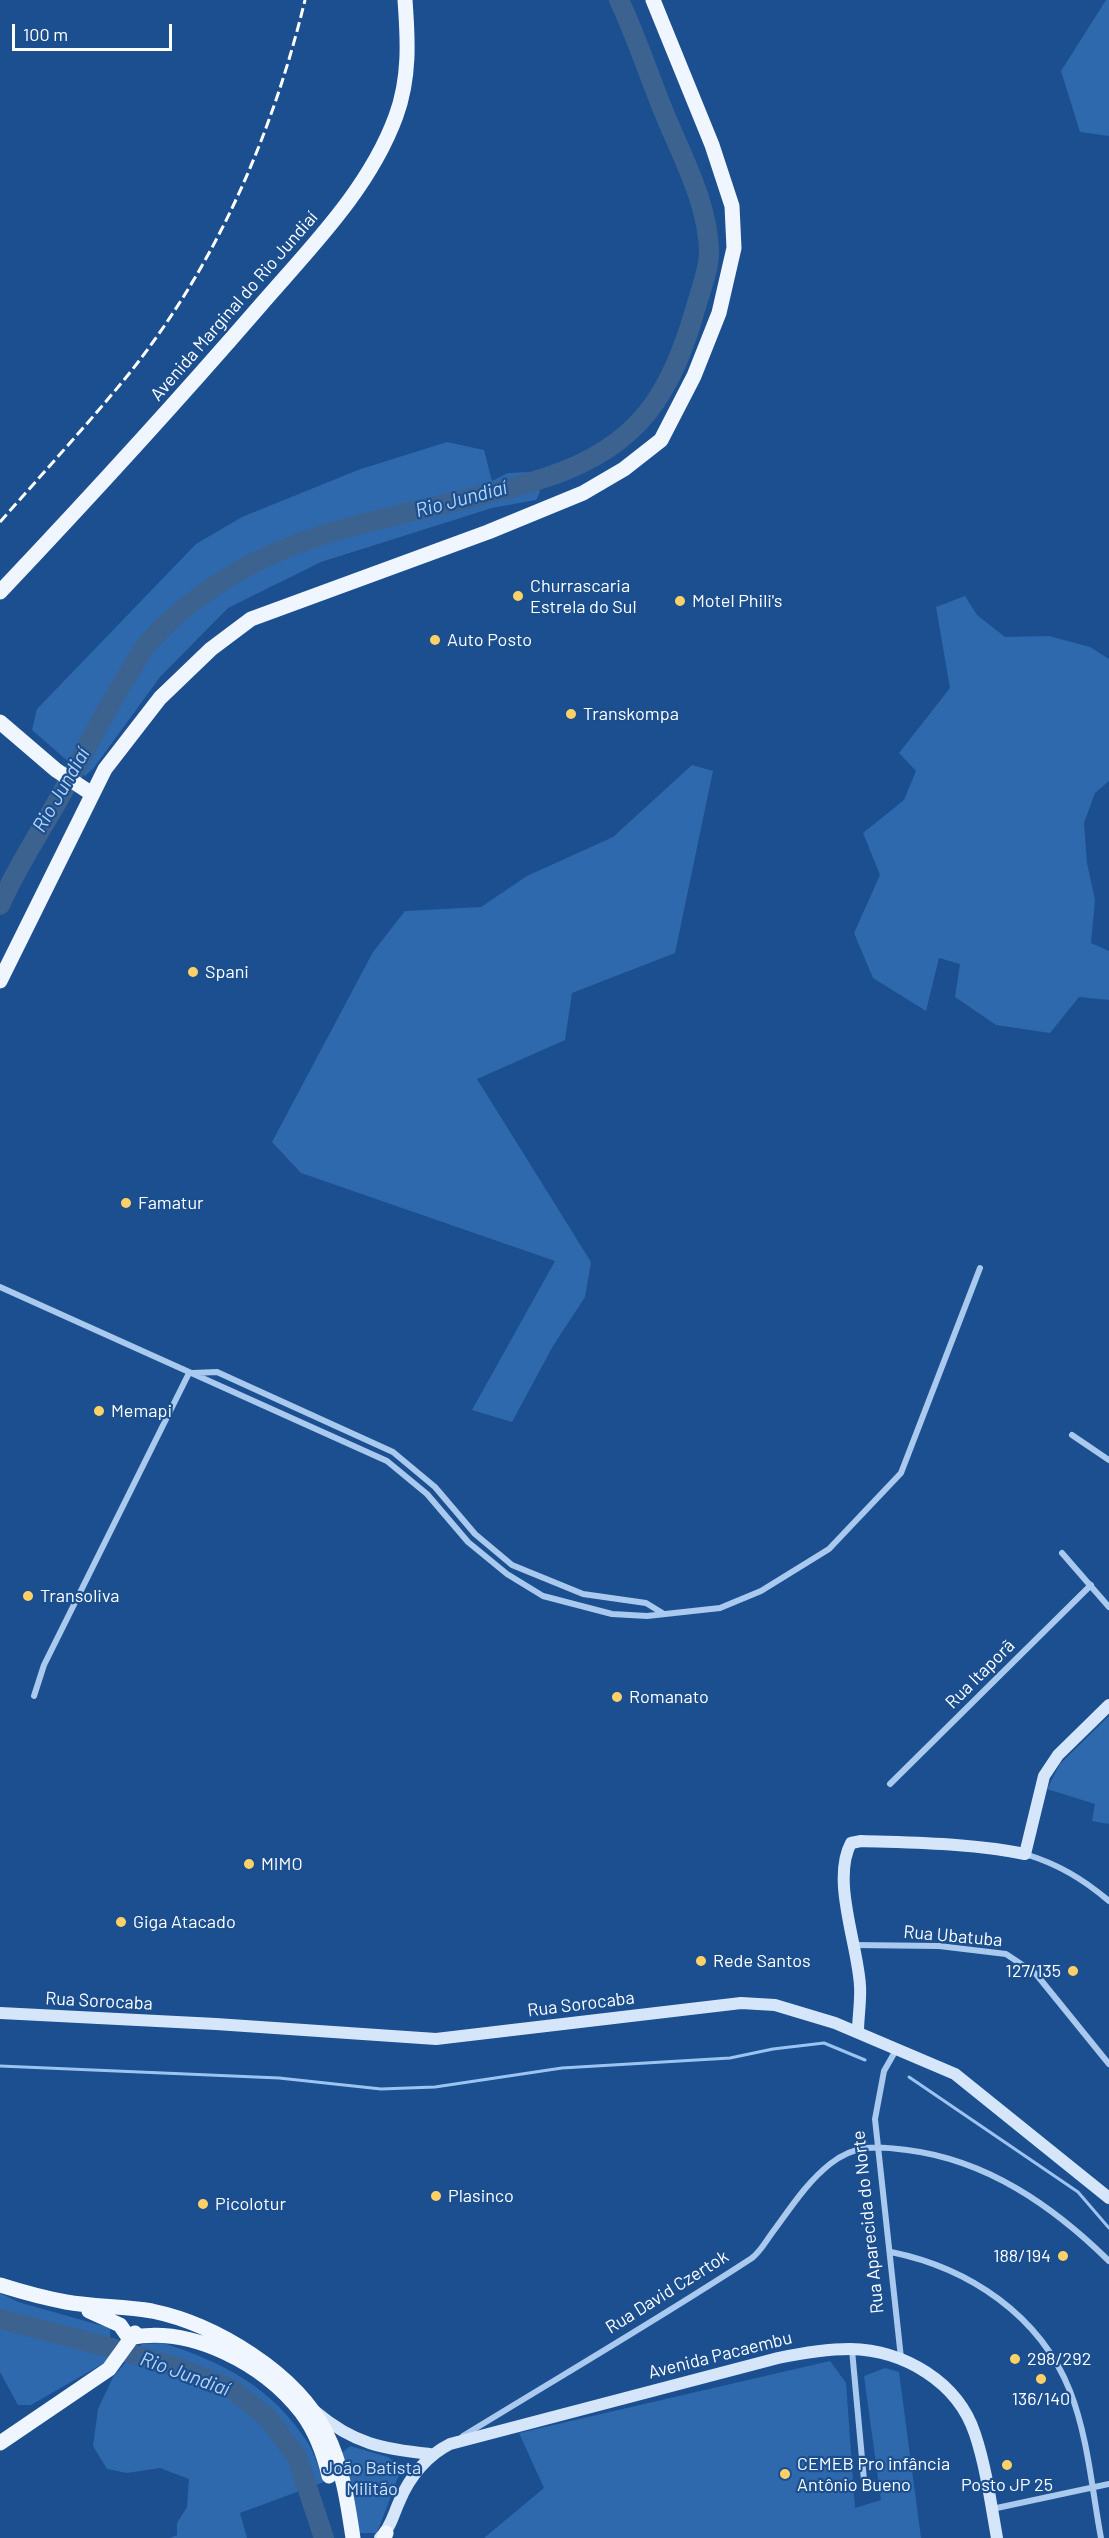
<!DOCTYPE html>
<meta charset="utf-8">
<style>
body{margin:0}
#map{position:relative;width:1109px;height:2538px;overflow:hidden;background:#1b4f8f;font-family:Barlow,sans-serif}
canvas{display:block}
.scale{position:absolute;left:12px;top:24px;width:160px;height:27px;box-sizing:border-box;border:3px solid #fff;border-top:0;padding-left:8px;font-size:18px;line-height:21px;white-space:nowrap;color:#fff;-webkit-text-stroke:4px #1b4f8f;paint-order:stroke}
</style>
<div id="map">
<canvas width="1109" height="2538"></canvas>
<div class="scale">100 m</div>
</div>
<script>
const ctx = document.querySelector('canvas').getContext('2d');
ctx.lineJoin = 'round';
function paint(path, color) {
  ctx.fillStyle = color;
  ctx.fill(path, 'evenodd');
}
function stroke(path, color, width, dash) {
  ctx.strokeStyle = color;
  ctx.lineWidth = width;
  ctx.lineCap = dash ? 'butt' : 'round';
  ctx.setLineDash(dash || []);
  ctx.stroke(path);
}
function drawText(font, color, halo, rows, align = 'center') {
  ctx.font = font + ' Barlow,sans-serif';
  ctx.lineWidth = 4.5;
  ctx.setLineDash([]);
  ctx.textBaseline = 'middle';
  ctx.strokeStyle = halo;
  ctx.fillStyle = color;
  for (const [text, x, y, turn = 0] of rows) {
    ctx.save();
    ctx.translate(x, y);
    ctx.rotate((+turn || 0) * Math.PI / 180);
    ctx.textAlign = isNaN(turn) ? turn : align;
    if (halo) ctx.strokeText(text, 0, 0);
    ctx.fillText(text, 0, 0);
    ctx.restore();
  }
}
paint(new Path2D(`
 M1106 0H1109V136L1080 132 1061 71Z
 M447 442 484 450 492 481 508 473 529 472 540 492 536 500 492 508 321 562 228 608 160 677 93 769 85 776 32 730 37 709 196 544 242 517 358 470Z
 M965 596 977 615 1005 637 1049 636 1090 647 1109 659V781L1095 793 1084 823 1087 863 1095 900 1091 943 1109 951V1000L1079 997 1050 1033 996 1025 955 997 960 964 939 958 926 1011 873 978 854 933 880 875 863 833 904 800 916 771 899 753 950 688 936 607Z
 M692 765 713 771 675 953 572 993 565 1040 477 1079 591 1262 585 1297 553 1346 512 1422 472 1410 555 1261 301 1173 272 1142 373 952 405 911 481 907 527 876 613 837Z
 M1109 1716V1824L1092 1821 1095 1804 1047 1789 1060 1764Z
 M0 2293 18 2302 110 2328 111 2359 31 2405H18L0 2372Z
 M163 2343C223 2362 273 2388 308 2443 315 2455 319 2469 324 2482L240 2513 247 2538H170L177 2535V2523L187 2507 189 2479 160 2468 127 2473 107 2469 93 2446 98 2409 113 2377 142 2344Z
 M830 2361 846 2383 855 2508 881 2500 864 2376 885 2368 899 2372 921 2538H484L544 2488 519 2433Z
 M350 2446 388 2457 398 2464 400 2472 377 2533H358L342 2453Z`), '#2e69ad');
stroke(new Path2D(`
 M0 2066 279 2078 381 2089 435 2087 562 2068 730 2058 773 2049 824 2043 865 2060
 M909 2077 1078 2192 1109 2228`), '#9cc4f0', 3);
stroke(new Path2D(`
 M0 905C16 869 37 837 57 802 81 760 101 717 127 676 134 665 140 653 148 643 168 620 193 600 218 584 317 517 444 513 553 475 639 445 671 394 695 310 700 292 709 270 709 252 708 202 681 155 663 110 648 73 636 36 619 0
 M0 2319 108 2347 179 2368 232 2389 268 2418 297 2457 324 2538`), '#3c6290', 20);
stroke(new Path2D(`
 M0 1287 387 1461 427 1494 468 1542 507 1574 543 1596 612 1614 647 1616 720 1608 761 1591 829 1549 901 1473 980 1268
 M192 1373 217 1372 393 1452 435 1487 475 1534 512 1565 583 1594 646 1603 664 1614
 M1072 1435 1109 1460
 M1062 1553 1109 1607
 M34 1696 44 1665 189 1373
 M890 1784 1091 1585
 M1025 1854C1058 1864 1083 1879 1109 1901
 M854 1945 939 1946 1006 1954 1036 1974 1109 2064
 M896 2050 884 2071 875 2119 901 2358
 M891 2252C969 2268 1040 2315 1070 2391 1088 2437 1092 2490 1101 2538
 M852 2350 864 2480
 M463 2436C559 2377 657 2320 752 2258 760 2252 766 2241 772 2233 790 2209 806 2183 830 2164 855 2144 877 2146 907 2150 987 2160 1053 2206 1109 2261
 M992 2509 1109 2484`), '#a9c9ee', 6);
stroke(new Path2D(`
 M0 2013 216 2024 436 2039 741 2003 775 2005 835 2023 955 2074 1109 2198
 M858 2032C858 2017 861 2001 860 1986 858 1945 831 1880 851 1843L861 1841C916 1843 971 1843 1025 1854L1044 1776 1058 1755 1109 1705
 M316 2412C354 2444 383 2449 430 2454
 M380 2538C391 2528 394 2512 400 2500 410 2476 428 2455 450 2444L778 2358C802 2353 826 2349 850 2349 904 2350 958 2382 975 2434 986 2467 991 2504 997 2538`), '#d6e6fa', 12);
stroke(new Path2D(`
 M0 592C88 499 175 404 259 307 309 249 369 190 396 116 410 78 408 40 405 0
 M0 722 56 770 92 794
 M0 981 105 769 160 698 211 649 251 619 488 532 583 493 624 469 661 440 694 376 719 313 734 248 732 206 712 145 653 0
 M0 2285C22 2292 44 2298 66 2302 94 2307 124 2306 152 2311 215 2324 297 2373 326 2433 342 2464 348 2504 353 2538
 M89 2311 120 2325 129 2338
 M129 2338C191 2325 264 2364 302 2413 316 2432 324 2454 329 2476
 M0 2443 109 2369 135 2333
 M384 2538 386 2533`), '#f0f6ff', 15);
stroke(new Path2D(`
 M0 522C43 473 87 425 128 375 216 265 272 136 305 0`), '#fff', 3, [10, 4.5]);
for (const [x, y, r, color] of [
 [518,596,6,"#ffd166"],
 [680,601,6,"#ffd166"],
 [435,640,6,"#ffd166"],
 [571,714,6,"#ffd166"],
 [193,972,6,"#ffd166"],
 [126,1203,6,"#ffd166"],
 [99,1411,6,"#ffd166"],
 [28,1596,6,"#ffd166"],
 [617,1697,6,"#ffd166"],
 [249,1864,6,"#ffd166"],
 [121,1922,6,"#ffd166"],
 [701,1961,6,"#ffd166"],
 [1073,1971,6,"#ffd166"],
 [436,2196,6,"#ffd166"],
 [203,2204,6,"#ffd166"],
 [1063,2256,6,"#ffd166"],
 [1015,2359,6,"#ffd166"],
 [1041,2379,6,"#ffd166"],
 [1007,2465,6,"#ffd166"],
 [785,2474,6,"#ffd166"]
]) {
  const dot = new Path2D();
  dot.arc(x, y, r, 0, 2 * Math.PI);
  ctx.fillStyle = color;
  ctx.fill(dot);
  stroke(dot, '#1b4f8f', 2);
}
drawText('18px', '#fff', '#1b4f8f', [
 ["Avenida Marginal do Rio Jundiaí",234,306,-49],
 ["Rua Itaporã",980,1674,-45],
 ["Rua Ubatuba",953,1936,5],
 ["Rua Sorocaba",99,2001,3],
 ["Rua Sorocaba",581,2004,-7],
 ["Rua Aparecida do Norte",868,2222,-96],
 ["Rua David Czertok",667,2292,-32],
 ["Avenida Pacaembu",720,2355,-14]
]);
drawText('18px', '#fff', '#1b4f8f', [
 ["Churrascaria",530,586],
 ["Estrela do Sul",530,607],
 ["Motel Phili's",692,601],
 ["Auto Posto",447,640],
 ["Transkompa",583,714],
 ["Spani",205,972],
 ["Famatur",138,1203],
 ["Memapi",111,1411],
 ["Transoliva",40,1596],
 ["Romanato",629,1697],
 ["MIMO",261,1864],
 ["Giga Atacado",133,1922],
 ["Rede Santos",713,1961],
 ["127/135",1061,1971,"right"],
 ["Plasinco",448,2196],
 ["Picolotur",215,2204],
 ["188/194",1051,2256,"right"],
 ["298/292",1027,2359],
 ["136/140",1041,2399,"center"],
 ["CEMEB Pro infância",797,2464],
 ["Antônio Bueno",797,2485],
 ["Posto JP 25",1007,2485,"center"]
], 'left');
drawText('18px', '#cfe3fa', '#1b4f8f', [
 ["João Batista",372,2468],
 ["Militão",372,2489]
]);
drawText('italic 20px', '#b5d3f5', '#1b4f8f', [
 ["Rio Jundiaí",461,499,-15],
 ["Rio Jundiaí",61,790,-60],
 ["Rio Jundiaí",185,2374,20]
]);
</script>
